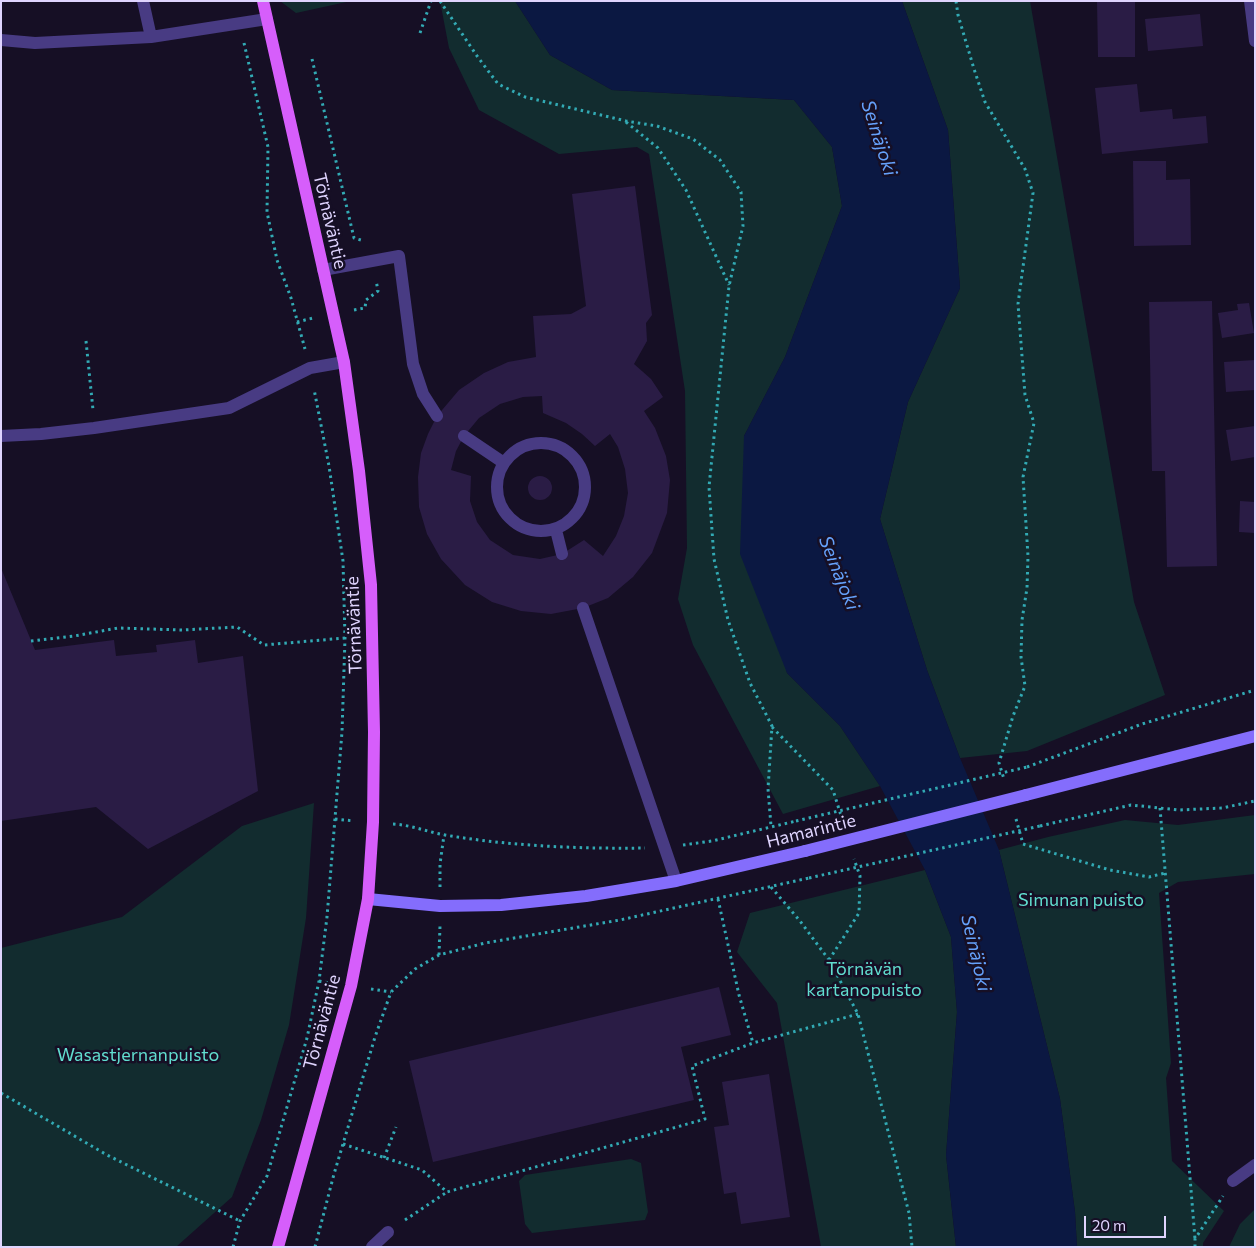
<!DOCTYPE html>
<meta charset="utf-8">
<style>
body{margin:0}
#map{position:relative;width:1256px;height:1248px;overflow:hidden;background:#160f25;font-family:Commissioner,sans-serif}
canvas{display:block}
.frame{position:absolute;inset:0;border:2px solid #dfd4fe;pointer-events:none}
.scale{position:absolute;left:1084px;top:1216px;width:82px;height:22px;box-sizing:border-box;border:2px solid #dfd4fe;border-top:0;padding-left:6px;font-size:15px;line-height:18px;white-space:nowrap;color:#dfd4fe;-webkit-text-stroke:4px #160f25;paint-order:stroke}
</style>
<div id="map">
<canvas width="1256" height="1248"></canvas>
<div class="frame"></div>
<div class="scale">20 m</div>
</div>
<script>
const ctx = document.querySelector('canvas').getContext('2d');
ctx.lineJoin = 'round';
function paint(path, color) {
  ctx.fillStyle = color;
  ctx.fill(path, 'evenodd');
}
function stroke(path, color, width, dash) {
  ctx.strokeStyle = color;
  ctx.lineWidth = width;
  ctx.lineCap = dash ? 'butt' : 'round';
  ctx.setLineDash(dash || []);
  ctx.stroke(path);
}
function drawText(font, color, halo, rows, align = 'center') {
  ctx.font = font + ' Commissioner,sans-serif';
  ctx.lineWidth = 5;
  ctx.setLineDash([]);
  ctx.textBaseline = 'middle';
  ctx.strokeStyle = halo;
  ctx.fillStyle = color;
  for (const [text, x, y, turn = 0] of rows) {
    ctx.save();
    ctx.translate(x, y);
    ctx.rotate((+turn || 0) * Math.PI / 180);
    ctx.textAlign = isNaN(turn) ? turn : align;
    if (halo) ctx.strokeText(text, 0, 0);
    ctx.fillText(text, 0, 0);
    ctx.restore();
  }
}
paint(new Path2D(`
 M280 1H351L296 13Z
 M440 1H515L550 55 612 90 794 100 832 147 842 206 785 357 744 436 787 673 840 726 880 786 783 814 693 645 678 599 687 548 685 391 649 154 637 147 559 154 479 110 449 48Z
 M902 1H1030L1134 602 1165 695 1027 751 960 758 927 670 880 519 908 402 960 288 948 130Z
 M314 803 306 918 289 1025 261 1120 232 1197 176 1247H1V948L122 917 242 826Z
 M1255 815V874L1178 882 1159 893 1171 1063 1166 1078 1172 1161 1224 1211 1203 1243V1247H1077L1075 1212 1060 1099 999 850 1048 837 1125 820 1178 825Z
 M925 870 951 937 957 1012 946 1155 956 1247H821L777 1003 737 952 750 913Z
 M631 1159 641 1163 648 1212 645 1220 532 1233 525 1224 519 1181 525 1175Z
 M1255 1209V1247H1229L1240 1224Z`), '#122c2f');
paint(new Path2D(`
 M515 1H902L948 130 960 288 908 402 880 519 927 670 960 758 999 850 1060 1099 1075 1212 1077 1247H956L946 1155 957 1012 951 937 925 870 880 786 840 726 787 673 740 554 744 436 785 357 842 206 832 147 794 100 612 90 550 55Z`), '#0b1842');
paint(new Path2D(`
 M1097 1H1135V57H1098Z
 M1200 14 1203 46 1148 51 1145 19Z
 M1137 84 1140 112 1172 109 1173 119 1206 116 1208 143 1102 154 1095 88Z
 M1133 161H1166V180L1190 179 1191 245 1134 246Z
 M635 186 652 315 646 323 647 341 634 364 651 379 663 397 644 411 655 428 666 456 670 480 667 513 652 553 633 577 608 598 583 608 551 614 521 611 492 602 465 585 441 559 427 534 419 507 418 477 421 453 428 434 437 416 459 390 484 373 508 362 536 357 533 316 571 314 586 306 572 194ZM542 396 543 413 566 423 582 434 595 446 610 434 618 447 625 469 628 493 624 516 616 536 603 556 584 540 562 554 540 559 513 555 490 540 477 522 470 501 471 476 451 470 456 451 464 436 479 418 500 404 523 397Z
 M1212 301 1217 566 1167 567 1165 471H1152L1149 302Z
 M1249 303 1254 333 1222 338 1218 313 1238 310 1237 304Z
 M1255 360V390L1226 392 1224 362Z
 M1255 426V457L1231 461 1226 430Z
 M528 488a12 12 0 1 1 24 0a12 12 0 1 1-24 0Z
 M1240 501 1255 502V533L1239 532Z
 M1 568 35 650 114 640 116 656 157 652 156 645 195 640 198 663 243 656 258 791 148 849 96 807 1 821Z
 M719 987 731 1035 681 1047 694 1100 433 1162 409 1061Z
 M769 1074 790 1217 741 1224 736 1192 724 1194 714 1127 729 1125 722 1082Z`), '#2a1c45');
stroke(new Path2D(`
 M440 1 477 56 498 84 525 97 626 121 657 126 693 139 720 160 741 192 743 226 729 286 709 487 714 559 728 620 750 683 772 726 768 789 771 826
 M956 1 958 15 974 69 985 102 1025 169 1033 193 1018 304 1025 395 1034 423 1023 477 1028 556 1027 588 1022 620 1021 657 1025 686 1013 716 999 763 1004 779
 M420 33 431 1
 M244 43 268 147 267 212 277 260 291 298 305 349
 M312 59 354 238 364 241
 M626 122 658 148 686 190 729 285
 M354 310 365 308 366 300 378 291 376 280
 M297 322 313 318
 M86 341 93 410
 M31 641 74 636 118 628 182 630 237 627 264 645 345 638
 M772 727 833 790 843 822
 M1027 767 1142 724 1255 690
 M1160 808 1195 1239
 M335 819 354 821
 M1016 819 1023 844 1110 870 1149 877 1165 873
 M393 824C411 825 428 832 445 835 510 846 579 849 645 848
 M1040 826 1131 805 1179 810 1222 808 1255 801
 M683 845 712 841 796 821
 M440 887V864L444 835
 M771 887 800 921 829 960 858 1014 909 1213 912 1247
 M718 899 739 995 753 1043
 M439 955 440 926
 M829 960 859 913 860 876 854 859
 M319 981 330 983
 M371 989 391 992
 M1 1093 107 1155 240 1221
 M343 1144 422 1170 447 1192 705 1119 692 1066 753 1043 858 1014
 M384 1158 396 1127
 M405 1220 447 1192
 M233 1247 240 1221 267 1176 307 1038 319 981 327 917 342 732 345 638 343 561 329 466 314 389
 M315 1247 334 1174 375 1037 391 992 415 969 439 955 485 943 620 920 809 878
 M1195 1247V1239L1223 1196`), '#32aab4', 3, [2.5, 4]);
stroke(new Path2D(`
 M143 1 151 37
 M1 40 35 43 151 37 267 19
 M323 270 399 256 413 364 423 394 437 416
 M1 436 41 434 94 428 229 408 310 368 344 362
 M464 436 504 463
 M497 487a44 44 0 1 1 88 0a44 44 0 1 1-88 0Z
 M556 530 562 554
 M583 608 676 881
 M1233 1181 1255 1165
 M372 1247 388 1232`), '#483b83', 12);
stroke(new Path2D(`
 M1250 1 1255 41`), '#483b83', 12);
stroke(new Path2D(`
 M1026 795 1255 736
 M368 899 440 906 501 905 586 896 676 881 805 851`), '#846dfc', 12);
stroke(new Path2D(`
 M263 1 344 362 359 471 371 585 374 732 373 822 368 899 351 986 278 1247`), '#d65efb', 12);
stroke(new Path2D(`
 M796 821 1027 767
 M809 878 1040 826`), '#32aab4', 3, [2.5, 4]);
stroke(new Path2D(`
 M805 851 1026 795`), '#846dfc', 12);
drawText('18px', '#dfd4fe', '#160f25', [
 ["Törnäväntie",330,221,77],
 ["Törnäväntie",354,625,-92],
 ["Hamarintie",811,831,-14],
 ["Törnäväntie",322,1022,-75]
]);
drawText('18px', '#61ddcf', '#160f25', [
 ["Simunan puisto",1081,900],
 ["Törnävän",864,969],
 ["kartanopuisto",864,990],
 ["Wasastjernanpuisto",138,1055]
]);
drawText('italic 19px', '#65a1fb', '#160f25', [
 ["Seinäjoki",879,138,72],
 ["Seinäjoki",839,573,68],
 ["Seinäjoki",976,953,77]
]);
</script>
